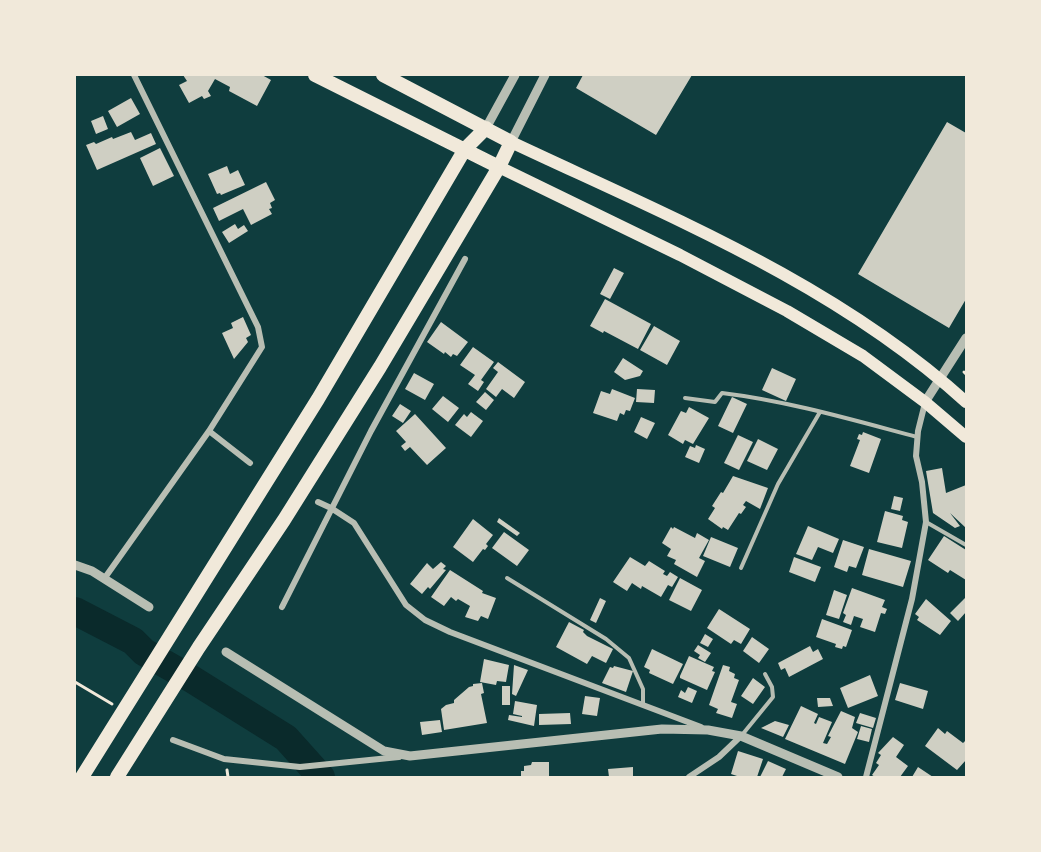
<!DOCTYPE html>
<style>
body{margin:0}
#map{position:relative;width:1041px;height:852px;overflow:hidden;background:#0f3d3e;font-family:"Roboto Serif",serif}
canvas{display:block}
.frame{position:absolute;inset:0;border:76px solid #f1e9da;pointer-events:none}
</style>
<div id="map">
<canvas width="1041" height="852"></canvas>
<div class="frame"></div>
</div>
<script>
const ctx = document.querySelector('canvas').getContext('2d');
ctx.lineJoin = 'round';
function stroke(path, color, width, dash) {
  ctx.strokeStyle = color;
  ctx.lineWidth = width;
  ctx.lineCap = dash ? 'butt' : 'round';
  ctx.setLineDash(dash || []);
  ctx.stroke(path);
}
function paint(path, color) {
  ctx.fillStyle = color;
  ctx.fill(path, 'evenodd');
}
stroke(new Path2D(`
 M75 611 133 641 144 652 190 678 286 738 321 777`), '#0a2a2b', 28);
paint(new Path2D(`
 M183 75H262L271 80 257 106 229 91 230 87 215 79 208 91 211 96 204 99 202 96 189 103 179 85 187 81Z
 M583 75H692L656 135 576 88Z
 M131 98 140 114 117 127 108 111Z
 M103 116 108 129 96 134 91 121Z
 M947 122 966 133V299L949 328 858 274Z
 M131 132 135 140 151 133 156 144 97 170 86 145 94 142 96 144 112 137 113 139Z
 M160 148 174 176 153 186 140 158Z
 M227 166 230 174 238 170 245 185 221 195 220 193 217 194 208 174Z
 M266 182 275 200 270 203 272 208 269 209 272 214 251 225 243 209 219 221 213 208Z
 M235 224 238 229 244 225 248 231 229 243 222 232Z
 M614 268 624 273 610 299 600 294Z
 M605 299 651 324 638 349 604 331 603 333 590 326Z
 M243 317 251 335 246 338 248 342 234 359 222 333 233 328 231 323Z
 M441 322 468 342 457 356 453 354 451 357 445 352 444 354 427 342Z
 M654 326 680 341 667 365 640 350Z
 M473 347 494 362 481 380 484 382 478 391 468 384 475 375 460 365Z
 M623 358 643 371 640 376 625 380 614 372Z
 M498 362 525 382 514 398 502 389 496 397 486 389 498 372 493 368Z
 M772 368 796 379 786 401 762 390Z
 M414 373 434 384 425 400 405 389Z
 M612 389 635 398 630 411 626 410 624 415 620 413 617 421 593 413 601 391 610 394Z
 M637 389 655 390 654 403 636 402Z
 M485 392 494 400 486 410 476 402Z
 M443 396 459 408 448 422 432 409Z
 M732 397 747 404 733 433 718 426Z
 M400 404 411 411 403 423 392 416Z
 M689 407 709 418 693 444 685 440 683 444 668 435 681 411 686 413Z
 M471 412 483 421 471 437 455 425 464 414 467 417Z
 M415 414 446 448 427 465 410 447 405 451 401 446 406 442 396 431Z
 M641 417 655 423 647 439 634 432Z
 M863 432 881 439 869 473 850 466 860 440 857 439 859 434 862 435Z
 M738 435 753 442 739 470 724 463Z
 M758 439 778 449 767 470 747 461Z
 M696 445 705 449 699 463 685 457 690 446 695 448Z
 M942 468 946 493 966 485V528L950 513 960 526 955 528 933 513 926 471Z
 M733 476 768 488 760 509 746 501 743 505 746 507 741 514 739 513 728 530 723 527 722 529 708 519 715 508 712 506 721 492 723 493Z
 M894 496 903 498 900 511 891 509Z
 M885 511 903 516 902 520 908 522 902 548 877 542Z
 M499 518 520 533 517 536 497 522Z
 M473 519 493 535 486 544 488 546 485 550 483 549 473 562 453 547Z
 M808 526 839 539 833 553 818 547 812 560 796 554Z
 M671 527 673 529 674 527 695 538 697 533 709 540 699 558 705 561 697 577 674 564 676 560 667 556 671 549 662 543Z
 M504 532 529 550 517 566 492 548Z
 M944 536 966 550V580L950 570 948 573 928 560Z
 M711 537 738 548 730 567 703 556Z
 M843 540 864 547 856 568 849 566 847 572 834 567Z
 M869 549 911 561 903 587 862 575Z
 M630 557 645 566 649 561 665 571 663 574 667 576 670 572 678 577 672 587 668 585 661 597 642 586 641 589 632 583 627 591 613 582Z
 M794 557 821 567 815 582 789 572Z
 M441 562 446 566 443 569 446 570 430 589 428 587 422 594 410 584 427 563 433 569Z
 M450 570 483 591 482 593 496 598 488 619 481 616 478 621 465 617 470 606 458 599 456 601 451 597 444 606 431 597Z
 M680 578 702 590 691 611 669 600Z
 M852 588 885 600 882 607 887 609 885 614 881 613 875 632 860 627 863 619 854 616 851 625 843 622 846 615 843 613Z
 M834 590 847 595 839 619 826 615Z
 M600 598 606 601 596 623 590 620Z
 M965 598 966 612 958 621 950 613Z
 M926 599 951 621 940 635 917 620 919 617 915 614Z
 M719 609 750 629 741 644 734 640 731 644 707 628Z
 M822 619 852 630 846 647 843 646 842 649 835 647 836 644 816 637Z
 M569 622 584 630 583 632 587 636 613 649 606 663 592 656 587 664 556 647Z
 M705 634 713 639 708 647 700 643Z
 M752 637 769 649 759 663 743 651Z
 M698 645 711 653 705 662 698 658 700 655 694 651Z
 M810 646 813 652 818 649 823 659 789 677 785 668 781 670 778 663Z
 M652 649 683 664 673 684 649 673 650 670 644 667Z
 M689 656 714 667 712 671 715 672 707 690 680 678V676Z
 M484 659 509 665 506 682 497 681 496 685 480 682Z
 M514 665 528 670 516 696 512 694Z
 M723 665 730 667 729 671 735 674 734 678 739 680 731 702 737 704 732 718 716 713 718 709 709 705Z
 M614 666 633 671 626 692 602 683 610 667 613 668Z
 M870 675 878 696 848 708 840 688Z
 M753 678 765 687 753 704 741 696Z
 M482 683 484 693 481 694 487 723 444 730 441 709 446 705 454 703V700L469 687 473 686V684Z
 M900 683 928 691 923 709 895 700Z
 M502 686H510V705H502Z
 M688 687 697 691 692 703 678 697 681 690 685 693Z
 M585 696 600 698 597 716 582 714Z
 M817 698H830L833 706 818 707Z
 M515 701 537 705 534 726 508 720 509 715 522 717V716L513 714Z
 M801 706 818 714 814 723 816 724 819 717 832 722 823 743 827 744 831 737 828 736 841 711 855 717 852 728 858 732 845 764 785 739Z
 M570 713 571 724 539 725V714Z
 M860 713 876 718 873 728 856 723Z
 M440 720 442 732 422 735 420 722Z
 M775 721 789 725 783 737 761 728Z
 M861 726 872 729 869 742 857 739Z
 M938 728 945 734 947 731 963 743 966 740V760L957 770 925 746Z
 M893 737 904 745 896 757 908 766 900 777H875L872 775 879 765 876 763 881 755 878 753Z
 M738 751 763 759 757 777H740L731 774Z
 M768 761 786 769 782 777H760Z
 M532 762H549V777H521V771H524V766L531 765Z
 M633 767V777H609L608 769Z
 M918 767 933 777H912Z`), '#cfcfc3');
stroke(new Path2D(`
 M964 372 966 374
 M75 682 112 704
 M227 770 228 777`), '#f1e9da', 3);
stroke(new Path2D(`
 M685 398 715 402 722 393C788 401 853 420 917 437
 M926 522 966 545
 M741 568 778 484 820 412
 M507 578 606 639 629 658 643 689V705
 M742 735 773 697 772 687 765 674`), '#b8beb3', 4);
stroke(new Path2D(`
 M209 431 250 463
 M318 502 331 508 354 523 406 605 425 620 450 632 701 727
 M104 579 209 431 262 347 258 327 134 75
 M282 607 371 431 465 259
 M173 740 224 759 300 767 399 757
 M689 777 719 757 741 736
 M866 777 912 599 926 522 922 482 916 456 918 431 925 403`), '#b8beb3', 6);
stroke(new Path2D(`
 M486 128 515 75
 M511 142 545 75
 M925 402 966 338
 M75 565 92 571 149 607
 M226 652 384 751 410 756 662 729 708 730 741 736 838 777`), '#b8beb3', 9);
stroke(new Path2D(`
 M511 142C668 216 835 283 966 402
 M499 167 680 255 787 311 863 356 925 402 966 437`), '#f1e9da', 12);
stroke(new Path2D(`
 M315 75 499 167
 M82 777 318 399 465 149 486 128
 M117 777 199 647 284 520 380 367 499 167 511 142 383 75`), '#f1e9da', 14);
</script>
